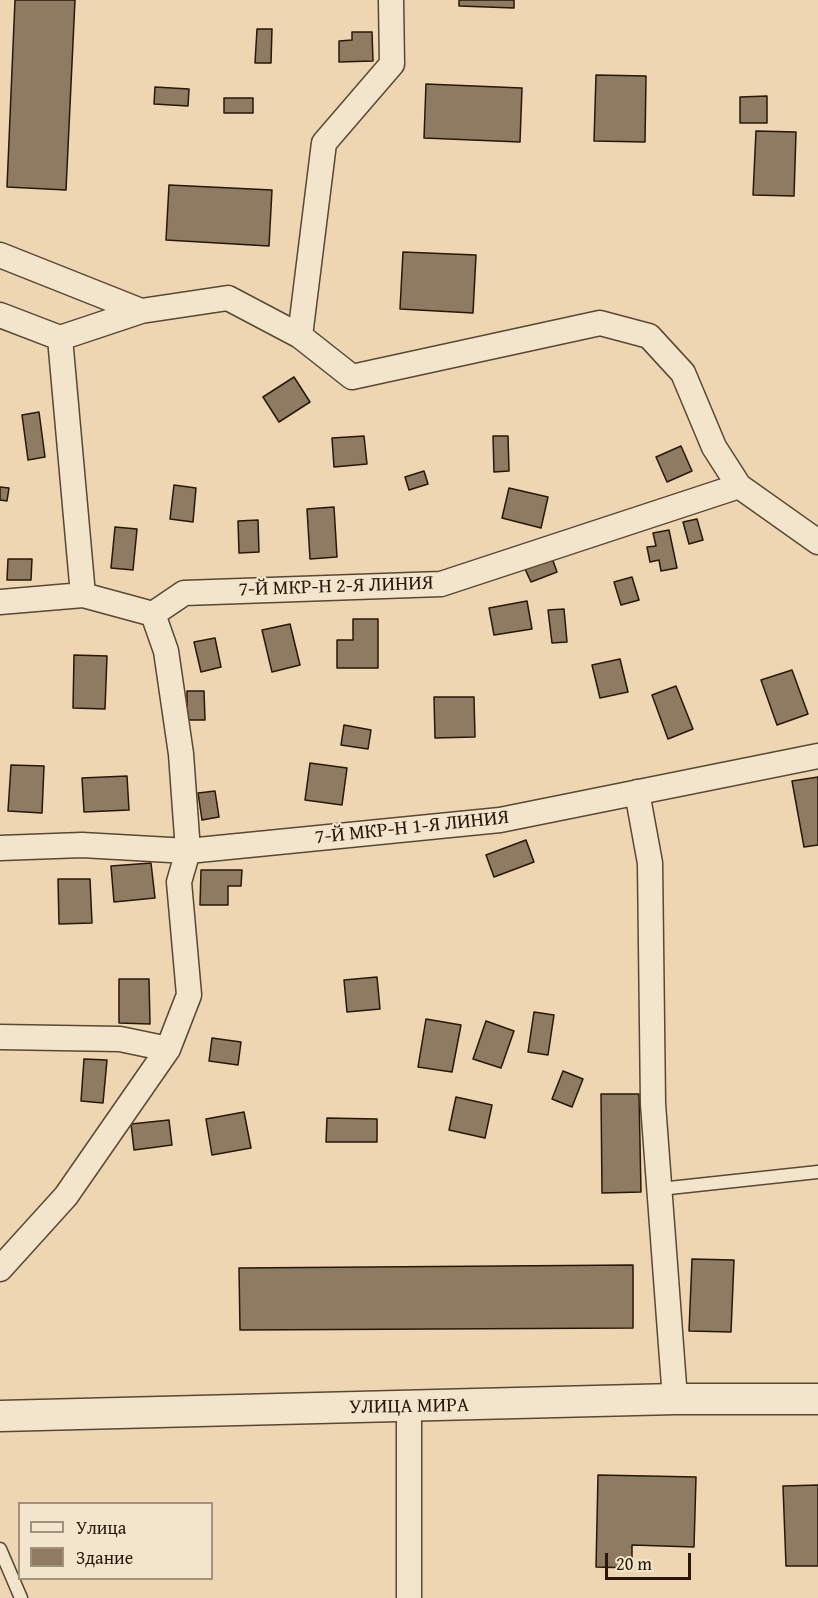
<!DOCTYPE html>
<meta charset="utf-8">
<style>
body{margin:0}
#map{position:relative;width:818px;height:1598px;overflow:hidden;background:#edd6b1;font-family:"Gentium Book Plus",serif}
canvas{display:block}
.legend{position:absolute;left:18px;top:1502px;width:195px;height:78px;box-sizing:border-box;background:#f3e4cc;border:2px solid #a1927f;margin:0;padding:8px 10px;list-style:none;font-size:18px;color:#27180b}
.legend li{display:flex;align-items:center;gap:12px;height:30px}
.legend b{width:30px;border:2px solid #a1927f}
.scale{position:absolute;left:605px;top:1553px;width:86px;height:27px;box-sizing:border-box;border:3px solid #27180b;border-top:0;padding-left:8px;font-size:18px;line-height:21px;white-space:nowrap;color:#27180b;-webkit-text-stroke:4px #f3e4cc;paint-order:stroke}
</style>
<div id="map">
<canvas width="818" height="1598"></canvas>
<ul class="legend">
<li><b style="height:8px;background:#f3e4cc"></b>Улица</li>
<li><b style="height:16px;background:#8e7b61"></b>Здание</li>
</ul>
<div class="scale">20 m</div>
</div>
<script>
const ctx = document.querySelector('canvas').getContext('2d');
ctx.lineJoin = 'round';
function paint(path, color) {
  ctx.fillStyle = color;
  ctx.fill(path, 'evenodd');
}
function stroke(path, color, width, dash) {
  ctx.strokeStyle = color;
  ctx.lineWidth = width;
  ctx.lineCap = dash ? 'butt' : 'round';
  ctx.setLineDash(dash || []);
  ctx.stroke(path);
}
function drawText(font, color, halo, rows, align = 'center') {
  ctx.font = font + ' "Gentium Book Plus",serif';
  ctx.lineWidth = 4.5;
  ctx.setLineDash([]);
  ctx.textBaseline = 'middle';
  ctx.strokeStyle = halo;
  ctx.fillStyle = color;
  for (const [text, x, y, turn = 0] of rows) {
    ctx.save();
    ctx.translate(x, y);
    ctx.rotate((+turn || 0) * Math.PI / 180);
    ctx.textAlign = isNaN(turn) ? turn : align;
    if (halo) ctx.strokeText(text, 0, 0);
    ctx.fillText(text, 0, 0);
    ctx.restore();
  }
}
const building = new Path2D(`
 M15 0H75L66 190 7 187Z
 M459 0H514V8L459 6Z
 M257 29H272L271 63H255Z
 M352 32H372L373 61 339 62V41L352 40Z
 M596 75 646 76 645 142 594 141Z
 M426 84 522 88 520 142 424 138Z
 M155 87 189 89 188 106 154 104Z
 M767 96V123H740V97Z
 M224 98H253V113H224Z
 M756 131 796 132 794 196 753 195Z
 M169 185 272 190 269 246 166 240Z
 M403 252 476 255 473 313 400 309Z
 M294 377 310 402 279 422 263 397Z
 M39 412 45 457 28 460 22 415Z
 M364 436 367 464 334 467 332 438Z
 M493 436H508L509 471 494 472Z
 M681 446 692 471 667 482 656 457Z
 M424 471 428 484 409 490 405 477Z
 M174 485 196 488 193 522 170 519Z
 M0 487 9 488 7 501 0 500Z
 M509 488 548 497 541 528 502 518Z
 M334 507 337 557 310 559 307 509Z
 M697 519 703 540 689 544 683 522Z
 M258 520 259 552 239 553 238 521Z
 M115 527 137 529 133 570 111 568Z
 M669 530 677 568 661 571 659 560 650 562 647 547 656 546 653 533Z
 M552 558 557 572 531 582 525 569Z
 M8 559H32L31 580H7Z
 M632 577 639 600 621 605 614 582Z
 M527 601 532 629 494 635 489 608Z
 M564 609 567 642 552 643 548 610Z
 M353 619H378V668H337V640H353Z
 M290 624 300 665 272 672 262 630Z
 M215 638 221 667 201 672 194 642Z
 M74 655 107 656 105 709 73 708Z
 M620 659 628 692 600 698 592 665Z
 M792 670 808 714 777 725 761 680Z
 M676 686 693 729 668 739 652 695Z
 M187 691H204L205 720H187Z
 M434 697H474L475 737 435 738Z
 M344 725 371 730 368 749 341 745Z
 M310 763 347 768 342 805 305 800Z
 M11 765 44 766 42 813 8 811Z
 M127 776 129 810 84 812 82 778Z
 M818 777V845L804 847 792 781Z
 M215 791 219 817 202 820 198 793Z
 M526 840 534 862 494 877 486 855Z
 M151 863 155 898 114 902 111 866Z
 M201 870H242L241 886H228V905H200Z
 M58 879H90L92 923 59 924Z
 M377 977 380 1009 347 1012 344 980Z
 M119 979H149L150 1024 119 1023Z
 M534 1012 554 1015 548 1055 528 1052Z
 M426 1019 461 1025 452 1072 418 1067Z
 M486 1021 514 1031 501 1068 473 1059Z
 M212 1038 241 1042 238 1065 209 1061Z
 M84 1059 107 1060 103 1103 81 1101Z
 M563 1071 583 1079 572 1107 552 1099Z
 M601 1094H639L641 1192 602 1193Z
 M456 1097 492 1105 485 1138 449 1130Z
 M244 1112 251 1148 212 1155 206 1119Z
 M327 1118 377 1119V1142H326Z
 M169 1120 172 1145 134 1150 131 1124Z
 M692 1259 734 1260 731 1332 689 1331Z
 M633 1265V1328L240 1330 239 1268Z
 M598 1475 696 1477 694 1547 632 1545V1568L596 1567Z
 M818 1485V1566H786L783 1486Z`);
paint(building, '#8e7b61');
stroke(building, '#27180b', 1.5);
const service = new Path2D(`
 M660 1189 818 1172
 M0 1549 21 1598`);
const minor = new Path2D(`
 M0 255 141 311
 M0 315 60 338
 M300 336 324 143 392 64 391 0
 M60 338 141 311 228 298 300 336 352 377 600 323 649 336 683 373 714 447 739 486 818 542
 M60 338 83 595
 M0 602 83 595 153 614 184 593 441 584 739 486
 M637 792 650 863 653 1104 675 1399
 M0 848 82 845 188 851 500 820 818 756
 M0 1037 120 1039 168 1049
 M0 1269 66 1196 168 1049 189 995 179 882 188 851 181 754 166 651 153 614
 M409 1407V1598`);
const tertiary = new Path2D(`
 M0 1416 675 1399H818`);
stroke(service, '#584834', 15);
stroke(minor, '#584834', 27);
stroke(tertiary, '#584834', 33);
stroke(service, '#f3e4cc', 12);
stroke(minor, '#f3e4cc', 24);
stroke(tertiary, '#f3e4cc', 30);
drawText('20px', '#27180b', '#f3e4cc', [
 ["7-Й МКР-Н 2-Я ЛИНИЯ",336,587,-2],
 ["7-Й МКР-Н 1-Я ЛИНИЯ",412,828,-6],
 ["УЛИЦА МИРА",409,1407,-1]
]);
</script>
